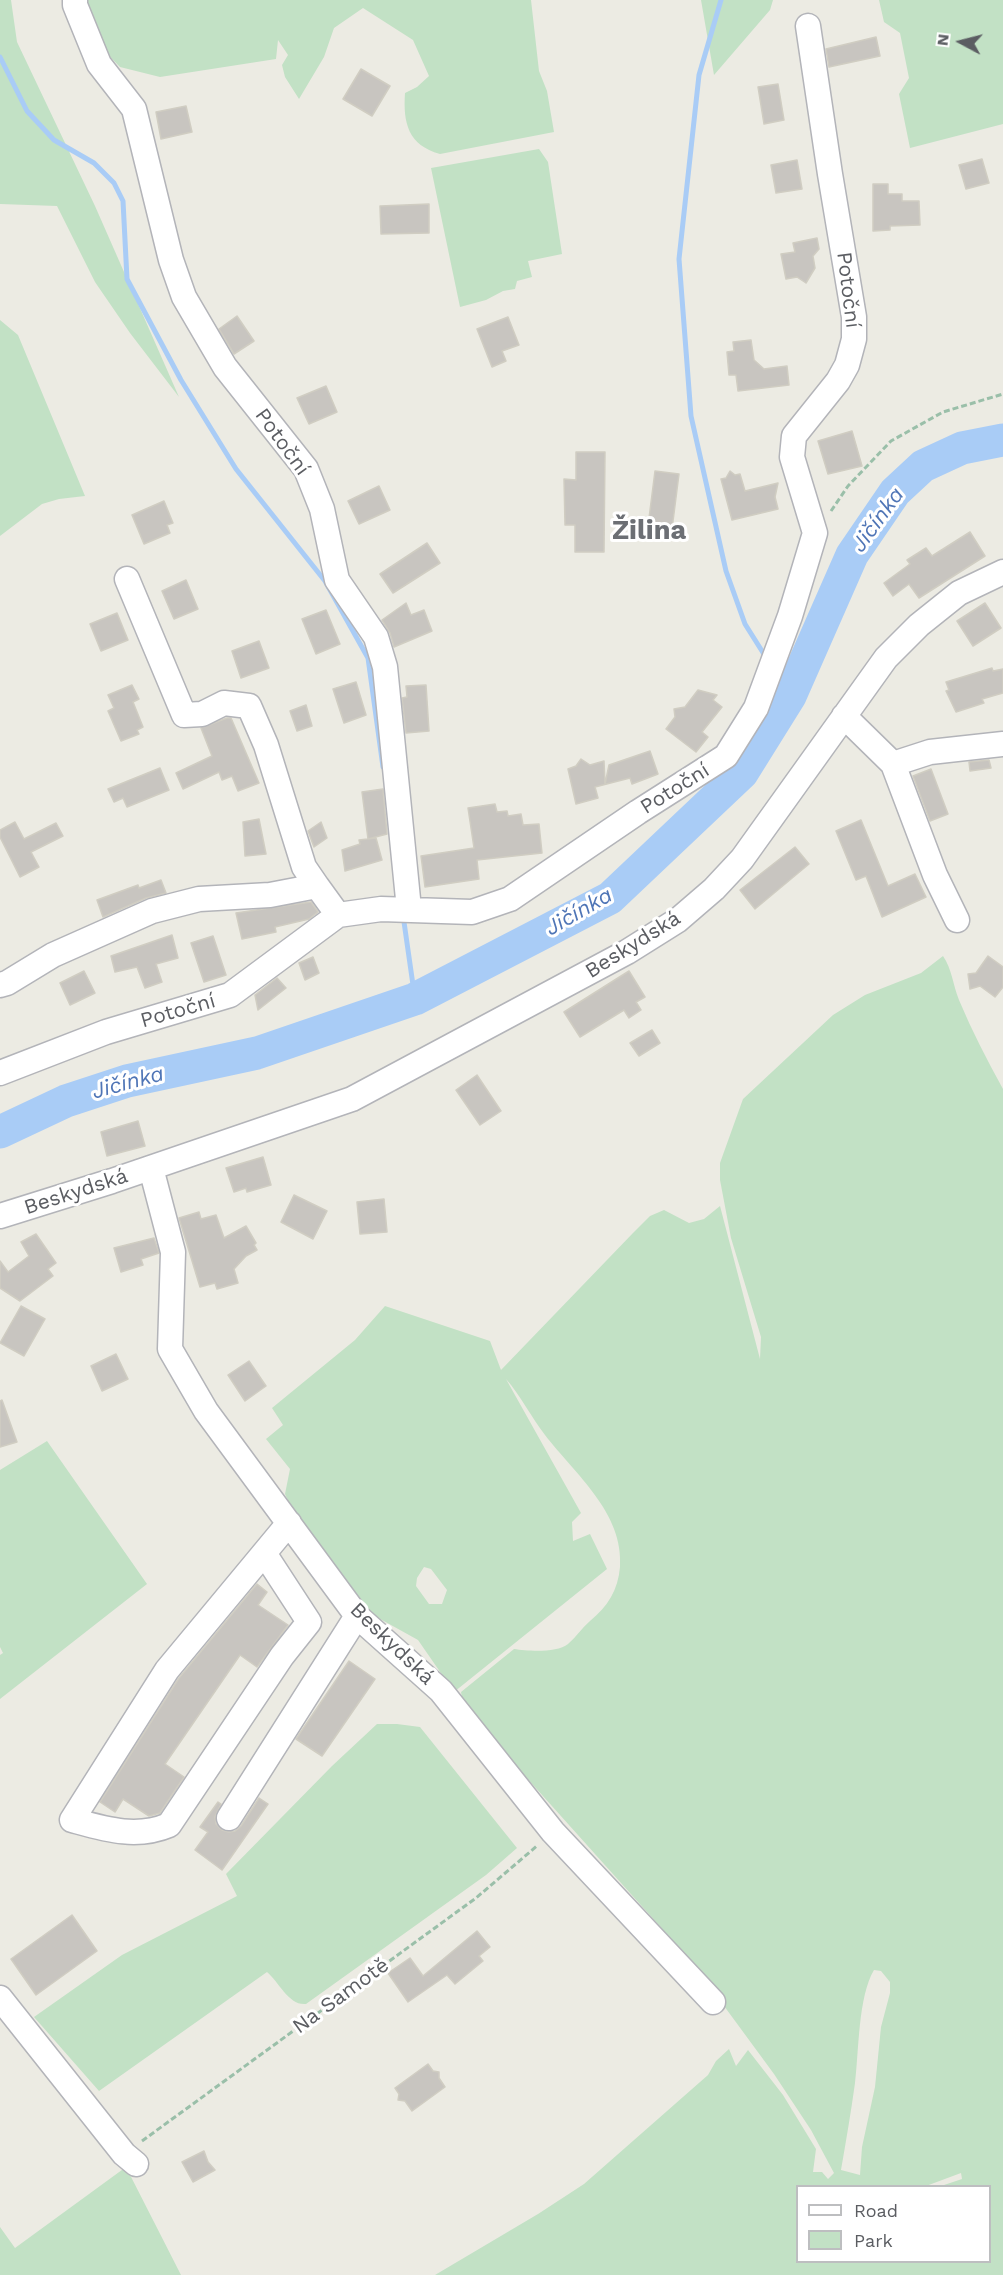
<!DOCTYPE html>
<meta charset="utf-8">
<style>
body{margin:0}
#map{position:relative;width:1003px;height:2275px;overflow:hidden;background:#ecebe3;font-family:"Work Sans",sans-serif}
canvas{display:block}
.legend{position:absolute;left:796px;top:2185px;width:195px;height:78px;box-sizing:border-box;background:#fff;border:2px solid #bdbec0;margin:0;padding:8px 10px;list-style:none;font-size:18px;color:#5b5d62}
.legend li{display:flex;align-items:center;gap:12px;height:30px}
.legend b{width:30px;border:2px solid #bdbec0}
.north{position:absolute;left:931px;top:12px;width:60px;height:60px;-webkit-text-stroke:4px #fff;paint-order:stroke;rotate:277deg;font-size:16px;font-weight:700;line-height:24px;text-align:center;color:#5b5d62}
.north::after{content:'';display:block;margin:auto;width:21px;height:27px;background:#5b5d62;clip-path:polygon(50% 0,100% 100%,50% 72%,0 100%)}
</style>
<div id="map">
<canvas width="1003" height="2275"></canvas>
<ul class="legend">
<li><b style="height:8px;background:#fff"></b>Road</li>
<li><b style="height:16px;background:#c2e1c5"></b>Park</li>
</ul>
<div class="north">N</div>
</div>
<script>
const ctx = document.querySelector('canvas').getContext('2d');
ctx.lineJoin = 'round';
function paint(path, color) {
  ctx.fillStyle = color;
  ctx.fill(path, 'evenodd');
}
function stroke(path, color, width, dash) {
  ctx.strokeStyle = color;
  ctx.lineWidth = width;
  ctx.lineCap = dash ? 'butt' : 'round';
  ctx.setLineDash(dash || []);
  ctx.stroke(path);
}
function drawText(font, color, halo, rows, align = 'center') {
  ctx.font = font + ' "Work Sans",sans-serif';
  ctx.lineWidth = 6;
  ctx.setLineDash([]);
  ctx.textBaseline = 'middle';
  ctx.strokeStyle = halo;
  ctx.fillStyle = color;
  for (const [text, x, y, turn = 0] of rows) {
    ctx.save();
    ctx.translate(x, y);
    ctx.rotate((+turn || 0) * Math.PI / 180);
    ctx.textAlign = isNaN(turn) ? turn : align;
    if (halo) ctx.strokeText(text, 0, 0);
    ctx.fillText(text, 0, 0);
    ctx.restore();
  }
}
paint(new Path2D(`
 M0 0H11L17 42 95 206 179 397 130 333 95 282 57 206 0 204Z
 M80 0H531L539 71 547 91 554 132 440 154C408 145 403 123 405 93L417 87 429 76 413 40 363 8 334 28 324 57 299 99 285 77 282 65 288 55 278 40 276 59 160 77 120 67 89 35Z
 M701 0H773L770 10 714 75Z
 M879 0H1003V124L910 148 899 94 909 78 900 33 884 22Z
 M539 149 548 162 562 254 528 261 532 277 517 281 515 289 503 291 486 300 460 307 431 168Z
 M0 320 18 335 85 496 59 499 42 504 0 536Z
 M943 956C952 969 953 985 959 1000 972 1031 987 1060 1003 1089V2275H435L538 2214 584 2184 708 2075 716 2061 729 2049 736 2066 748 2050 783 2095 816 2149 813 2172H822L828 2179 834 2173 811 2130 774 2074 691 1961 464 1708 461 1692 514 1649C528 1651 557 1653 568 1644 576 1637 582 1628 590 1621 608 1606 618 1590 620 1567 624 1513 575 1474 545 1435 531 1417 521 1396 506 1379L581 1513 572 1522 573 1541 590 1534 607 1569 454 1692 418 1640 373 1615 363 1606 307 1542 285 1494 290 1469 266 1439 283 1425 272 1408 355 1340 385 1306 490 1341 501 1370 633 1233 650 1216 664 1210 689 1223 704 1219 720 1206 760 1359 761 1337 731 1238 720 1180V1163L743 1099 833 1015 865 995 921 973ZM424 1567 431 1569 447 1590 442 1604H429L416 1586 417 1578ZM874 1970 881 1971 890 1982V1993L881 2027 875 2087 862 2147 860 2175 841 2170C846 2141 851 2112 855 2083 859 2051 858 1997 874 1970ZM961 2173 962 2179 941 2186H990V2262H798V2186H926Z
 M47 1441 147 1584 0 1699V1655L3 1653 0 1647V1470Z
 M377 1724H397L420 1727 517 1848 486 1875 306 2004C289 2006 279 1982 267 1972L99 2091 34 2017 122 1955 237 1896 226 1874 332 1766Z
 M126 2167 181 2275H0V2227L15 2248Z`), '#c2e1c5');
stroke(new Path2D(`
 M721 0 699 75 679 259 691 416 726 571 745 624 767 659
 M0 57 27 111 54 140 94 163 114 183 123 201 127 279 181 380 236 469 325 581 368 658 383 767
 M776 674 790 696
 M403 915 415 999`), '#a9ccf6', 5);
stroke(new Path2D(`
 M0 1132 66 1101 127 1081 257 1053 415 999 610 898 742 773 790 696 852 555 895 492 923 466 962 448 1003 440`), '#a9ccf6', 33);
const building = new Path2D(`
 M876 37 880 56 829 67 826 49Z
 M361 69 390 86 372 116 343 99Z
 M778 84 784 120 764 124 758 87Z
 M186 106 192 132 161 139 156 112Z
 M982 159 989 183 966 189 959 165Z
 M797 160 802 189 776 193 771 165Z
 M873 184H888V194H902V201H919L920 225 890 226V230L873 231Z
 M429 204V233L381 234 380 206Z
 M817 238 819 249 813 256 815 268 806 283 797 277 786 279 781 254 795 252 793 243Z
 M237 316 254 341 234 354 219 329Z
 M508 317 519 345 502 351 506 361 492 367 477 329Z
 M751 340 754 360 764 369 787 366 789 385 738 391 736 375H729L727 352 734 351 733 342Z
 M326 386 337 412 309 424 297 398Z
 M852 431 862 466 828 474 818 441Z
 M576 452H605L604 552H575V525H565L564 479 576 480Z
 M655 471 679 474 672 529 648 526Z
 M730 471 735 475 740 474 745 491 778 483 775 497 778 509 732 520 721 479 726 478Z
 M379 486 390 510 359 524 348 501Z
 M164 501 173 523 167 525 170 533 144 544 132 515Z
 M970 532 985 556 919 598 909 584 893 596 884 583 910 564 907 560 926 548 932 556Z
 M427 543 440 563 393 593 380 574Z
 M186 580 198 609 174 619 162 591Z
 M406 603 411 615 424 610 432 631 394 647 390 633 382 620Z
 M985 603 1001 628 973 646 957 621Z
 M326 610 340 644 316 654 302 619Z
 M117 613 128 640 101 651 90 624Z
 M259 641 269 668 241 678 232 651Z
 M992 668 993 671 1003 669V693L982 699 984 703 956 712 946 691 949 690 946 682Z
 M356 682 366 715 344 723 333 689Z
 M132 685 139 699 133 702 143 727 137 730 139 734 121 741 108 711 114 708 108 695Z
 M426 685 429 731 406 733 402 698 407 697 406 686Z
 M698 690 717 695 713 700 722 707 702 732 708 737 696 752 666 729 675 717 674 709 685 707Z
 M306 705 312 726 297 731 290 711Z
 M227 718H231L259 783 238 791 232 776 222 780 219 772 183 789 176 773 212 756 201 728Z
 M650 751 658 774 632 784 630 778 595 787 598 798 576 804 568 769 576 766 581 759 590 765 604 761 605 784 609 765Z
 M989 760 991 768 970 771 969 762Z
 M160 768 169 790 127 807 123 798 114 802 108 789Z
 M931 769 948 814 930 821 913 776Z
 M383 789 387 834 368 839 362 792Z
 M495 804 497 812 507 811 508 816 521 814 523 825 539 824 542 853 477 860 479 879 425 887 421 856 474 848 468 808Z
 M259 819 266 854 245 856 243 822Z
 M861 820 888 886 915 874 926 897 882 917 866 876 856 880 836 831Z
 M15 822 24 839 56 823 63 836 31 852 39 867 20 877 0 837V830Z
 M321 822 327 838 314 847 308 831Z
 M376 838 382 860 345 871 342 850 360 844 359 840Z
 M795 847 809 864 755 909 740 890Z
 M161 880 166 893 146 898 103 917 97 900 138 885 139 888Z
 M311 902 318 912 309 919 275 927 276 932 242 939 236 913Z
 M172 935 178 958 156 964 162 982 145 988 137 967 115 972 111 956Z
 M213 936 226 975 204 982 191 943Z
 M988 956 1003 967V987L995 997 980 986 970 989 968 974 976 973Z
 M313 957 319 973 305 980 299 963Z
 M84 971 95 993 70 1005 60 983Z
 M629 971 645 997 636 1002 641 1010 629 1018 624 1010 580 1037 564 1012Z
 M277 978 286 988 258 1010 255 995Z
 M652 1030 660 1043 639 1056 630 1043Z
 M477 1075 501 1111 480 1125 456 1090Z
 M138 1121 145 1146 107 1156 101 1132Z
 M263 1157 271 1185 247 1192 246 1188 234 1192 226 1168Z
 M294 1195 327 1211 313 1239 281 1222Z
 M384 1199 387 1232 360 1234 357 1202Z
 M199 1212 201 1219 216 1215 224 1238 246 1226 256 1243 254 1245 257 1250 246 1256 234 1269 238 1283 217 1289 215 1283 200 1287 179 1218Z
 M36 1234 56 1263 48 1269 53 1276 20 1301 0 1288V1261L8 1272 29 1256 21 1242Z
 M154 1238 159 1253 141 1259 143 1265 121 1272 114 1248Z
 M21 1306 45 1319 24 1356 0 1343Z
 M116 1354 128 1379 102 1391 91 1366Z
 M249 1361 266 1386 245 1401 228 1375Z
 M2 1400 17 1442 0 1447V1401Z
 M257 1584 267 1592 258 1605 288 1625 257 1667 240 1655 165 1764 184 1777 160 1813 149 1816 123 1799 115 1812 100 1802 179 1678Z
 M349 1661 375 1679 322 1756 296 1739Z
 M259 1798 268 1804 222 1870 195 1850 208 1832 200 1827 218 1802 221 1804 215 1817 216 1824 222 1830 229 1832 235 1831 241 1826Z
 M72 1915 97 1951 36 1995 11 1959Z
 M477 1931 490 1947 479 1956 483 1961 455 1984 447 1975 408 2002 388 1973 410 1958 423 1976Z
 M428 2064 433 2071 439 2072V2078L445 2087 412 2111 405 2101 398 2100 399 2094 395 2088Z
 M204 2151 208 2162 215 2170 193 2182 182 2162Z`);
paint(building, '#c8c5c0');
stroke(building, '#d0cdc2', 1.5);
const minor = new Path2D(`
 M75 0V5L99 64 134 109 171 260 184 297 225 367 306 469 322 509 337 580 376 637 385 667 409 909
 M127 579 184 715 202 714 224 703 249 706 266 745 304 867 317 886
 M844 716 893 764 935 875 957 920
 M893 764 930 752 1003 744
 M0 985 7 983 53 955 152 911 199 899 270 895 317 886 338 915
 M0 1073 106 1032 230 995 338 915 381 909 472 912 510 899 638 812 726 756 756 708 790 616 815 533 792 457 794 436 838 381 847 365 854 339V317L830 174 808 26
 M151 1168 173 1252 170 1349 206 1411 357 1616 441 1691 553 1832 713 2002
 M0 1216 112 1181 352 1099 627 952 678 920 714 889 742 859 886 658 919 625 959 593 1003 572
 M264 1553 309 1622 282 1656 169 1825C136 1839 105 1829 72 1820L167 1670 289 1523
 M229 1818 357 1616
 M0 1998 124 2154 136 2164`);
stroke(minor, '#b3b4b9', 27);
stroke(new Path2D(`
 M831 511 848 486 891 441 943 412 1003 394
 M142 2141 476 1898 538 1845`), '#9abfa9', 3, [6, 3]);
stroke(minor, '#fff', 24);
drawText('21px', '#5b5d62', '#fff', [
 ["Potoční",848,290,83],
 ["Potoční",282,442,54],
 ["Potoční",675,789,-32],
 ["Beskydská",633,945,-32],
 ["Potoční",178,1011,-16],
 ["Beskydská",76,1192,-18],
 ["Beskydská",392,1644,44],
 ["Na Samotě",341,1996,-36]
]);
drawText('italic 22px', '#4f75b6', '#fff', [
 ["Jičínka",878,520,-54],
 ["Jičínka",579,912,-30],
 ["Jičínka",128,1083,-15]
]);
drawText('bold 27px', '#6c6f74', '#fff', [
 ["Žilina",649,531]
]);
</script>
